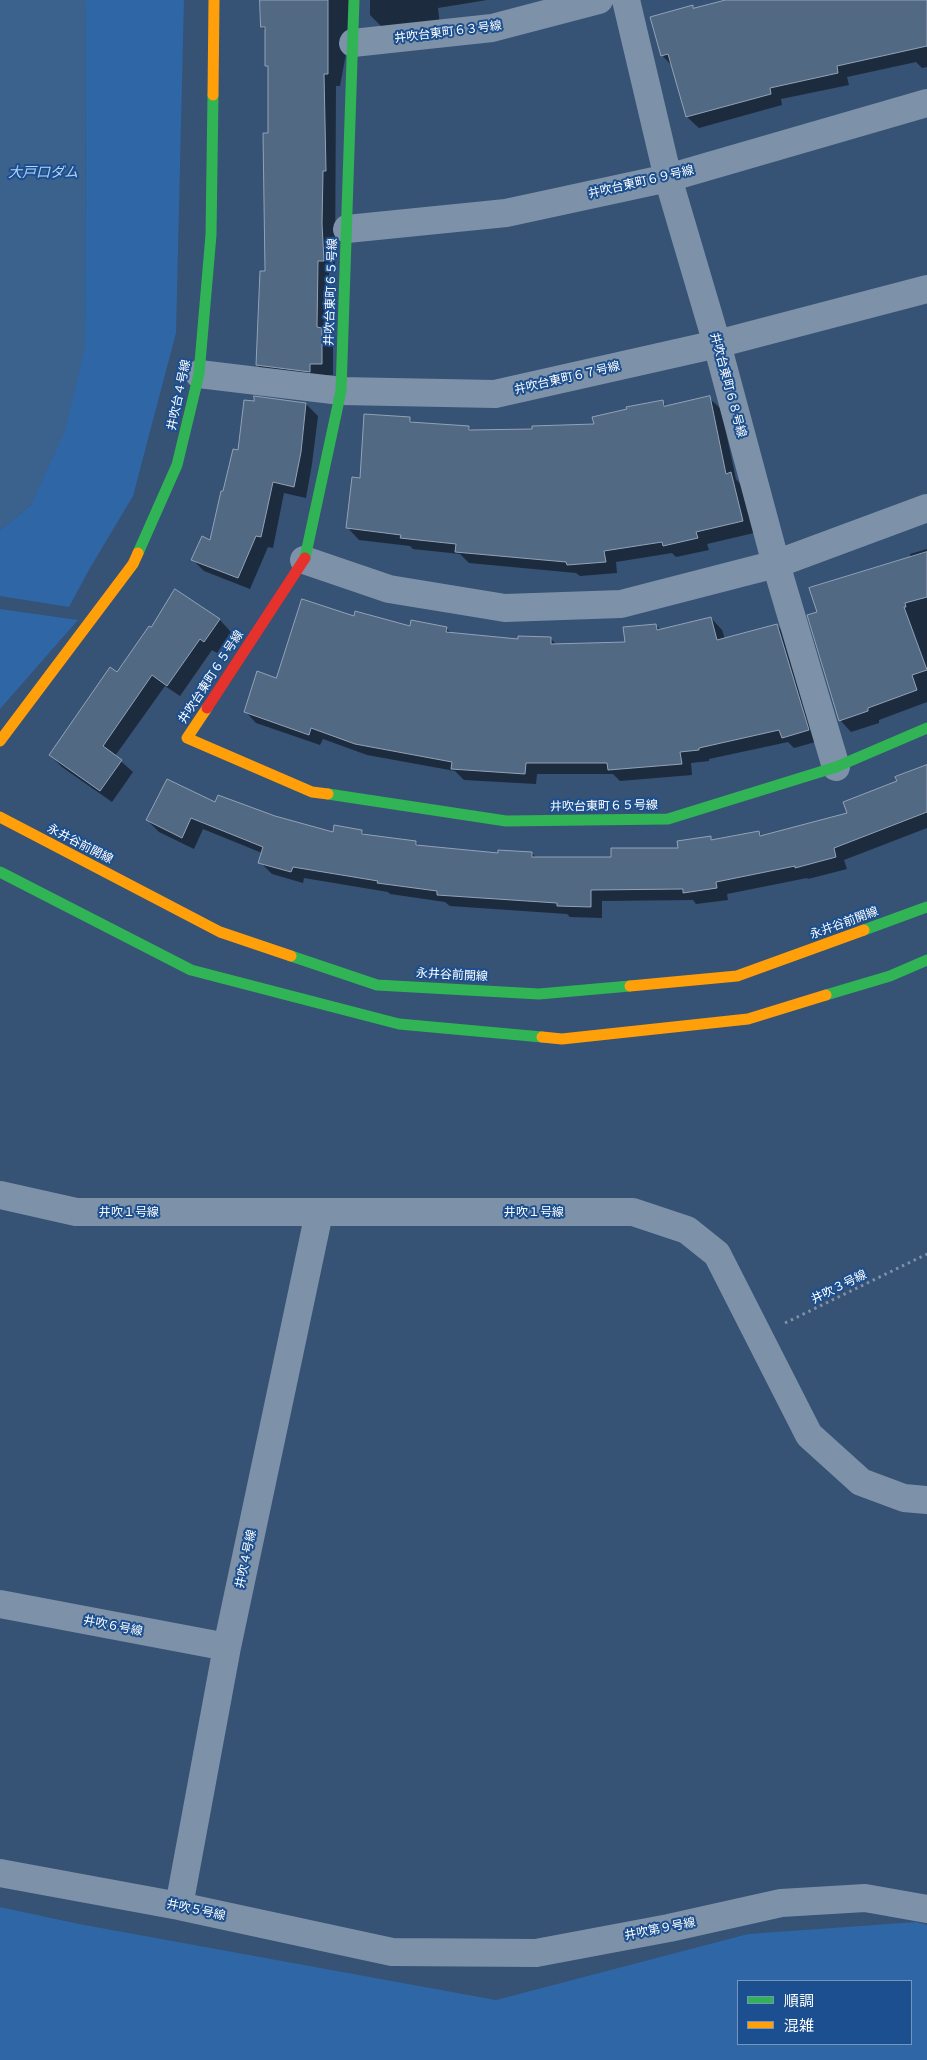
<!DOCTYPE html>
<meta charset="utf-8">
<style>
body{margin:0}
#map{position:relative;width:927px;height:2060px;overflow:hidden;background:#365274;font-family:Raleway,"Noto Sans JP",sans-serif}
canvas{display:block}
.legend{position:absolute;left:737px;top:1980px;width:175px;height:65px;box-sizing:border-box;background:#1b4f8f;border:1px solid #7695bc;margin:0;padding:6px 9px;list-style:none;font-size:15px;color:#fff}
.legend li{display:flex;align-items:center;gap:10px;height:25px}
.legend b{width:25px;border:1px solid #7695bc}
</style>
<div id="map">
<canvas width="927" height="2060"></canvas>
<ul class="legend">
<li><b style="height:6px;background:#30b455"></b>順調</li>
<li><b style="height:6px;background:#ff9f0a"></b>混雑</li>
</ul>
</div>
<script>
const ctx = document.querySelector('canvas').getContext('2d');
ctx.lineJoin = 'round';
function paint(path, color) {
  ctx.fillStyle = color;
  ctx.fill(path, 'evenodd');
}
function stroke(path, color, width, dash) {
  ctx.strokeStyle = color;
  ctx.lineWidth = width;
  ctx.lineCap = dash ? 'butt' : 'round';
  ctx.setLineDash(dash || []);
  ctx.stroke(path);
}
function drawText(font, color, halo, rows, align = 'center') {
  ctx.font = font + ' Raleway,"Noto Sans JP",sans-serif';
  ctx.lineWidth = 4;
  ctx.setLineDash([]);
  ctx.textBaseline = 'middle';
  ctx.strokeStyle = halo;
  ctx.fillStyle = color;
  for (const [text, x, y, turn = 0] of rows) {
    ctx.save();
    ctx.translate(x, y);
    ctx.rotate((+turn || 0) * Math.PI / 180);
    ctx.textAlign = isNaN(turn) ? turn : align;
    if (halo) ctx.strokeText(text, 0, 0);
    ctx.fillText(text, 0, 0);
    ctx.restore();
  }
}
paint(new Path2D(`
 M86 0H184L176 333 133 496 90 568 69 607 0 596V530L31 505 85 347Z
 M0 609 78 620 0 709Z
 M0 1907 79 1924 496 2000 748 1934 916 1922 927 1925V2060H0ZM738 1981H911V2044H738Z`), '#2f66a5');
paint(new Path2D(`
 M0 0H86L85 347 65 431 31 505 0 530Z`), '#3b618d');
paint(new Path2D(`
 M261 0H356L340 86H336L335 272H329V336L333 341V375L269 376 257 365 266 272 269 135V68L266 65V31L262 27Z
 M370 0H487L438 8 440 26 382 27 370 15Z
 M732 0H927V67L922 68 916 62 847 77 849 85 781 99 782 105 699 128 687 117 673 67 662 55 692 6 695 9Z
 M709 398 721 409 736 479 742 486 754 533 707 544 709 550 676 557 672 553 616 562 617 573 580 576 576 573 469 563 460 554 413 549 410 546 359 540 348 528 361 480 409 419 415 424 469 427 472 431 533 430 595 425 662 401 667 406Z
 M306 404 318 416 312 464 306 498 284 493 273 548 268 547 250 589 204 571 193 560 211 542 224 492 239 452Z
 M927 549V702L879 720V723L851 732 840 720 819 613 911 558 910 554Z
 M176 591 220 620 231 632 217 653 212 650 180 696 165 686 115 756 133 772 112 802 62 767 50 755 117 673 151 629Z
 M355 618 411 627 446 628 452 634 519 640 551 639 557 645 626 643 656 625 661 630 711 618 722 630 725 639 777 625 788 636 819 741 794 748 788 742 709 759V761L691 763 692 775 620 781 613 774H537L536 784 464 780 455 771 367 755 323 739 320 745 256 723 245 711 276 679Z
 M927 766V828L844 860 847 869 808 879 807 878 727 894 728 900 696 904 693 900 602 901V918L570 917 567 914 450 906 445 902 390 894 388 892 304 878 303 883 272 874 260 862 262 853 203 829 194 849 159 832 147 820 215 804 334 834 362 831 366 836 416 842 420 847 499 854 532 853 536 858H612L679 849 710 838 714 841 759 832 763 837 849 814Z`), '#0007');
const building = new Path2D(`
 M260 0H328V74H324L326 171H323L322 224 324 261H318L317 327 322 328V364H310V372L256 365 260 271H265L263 133H268V66H265V27H261Z
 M726 0H927V46L837 66 838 73 770 88 771 94 686 117 668 54 661 56 650 17 693 5V8Z
 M254 396 306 403 301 452 294 487 273 482 261 537 256 536 238 578 191 560 202 536 210 540 221 491H223L233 449 238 450 244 400 254 401Z
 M710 396 726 474 731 472 743 521 696 532 698 538 663 546 662 542 604 551 606 562 567 565 566 562 455 552 456 544 400 538 401 535 346 528 352 477 360 478 364 414 410 417V422L469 426V430L532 429V426L594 424 592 417 627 409 626 407 663 400 664 406Z
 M927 552V597L905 603 906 607H904L927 670 912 675 917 690 868 708V711L839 721 807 615 817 612 809 588Z
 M175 589 220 619 204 642 200 639 167 686 152 675 103 746 122 760 100 791 49 755 110 667 117 672 149 626 151 627Z
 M302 599 354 616 355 611 410 626 411 620 447 627 446 632 518 639V636L551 637V644L625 642 623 627 656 624 657 630 711 617 717 640 777 624 809 730 782 738 779 730 699 748V750L680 752 682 764 608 770 607 763H526L525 774 451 769 452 762 355 744 311 728 309 735 244 712 257 671 276 678Z
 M927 765V812L834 848 836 857 795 868V866L716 882 717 888 683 893V889L591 890V907L557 906V903L437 895V891L377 883 378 881 293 867 291 872 258 863 263 847 191 818 182 838 146 820 167 779 215 802 218 795 275 816 333 832 334 825 362 830V834L416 841V845L498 853V850L532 852V857H611V848H678L677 841 711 836V840L759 831 760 836 847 813 843 802 897 781 895 777Z`);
paint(building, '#526984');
stroke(building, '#92a2b6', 1);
stroke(new Path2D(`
 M785 1323 927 1254`), '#7d92a8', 3, [2.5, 4]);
stroke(new Path2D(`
 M626 0 668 178 717 344 776 564 836 767
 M353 43 492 28 599 0
 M347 229 506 213 668 178 927 103
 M199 374 341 391 495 394 717 344 927 289
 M304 560 389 589 505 608 621 604 776 564 927 508
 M0 1195 76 1212H633L687 1230 717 1254 809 1435 861 1482 904 1498 927 1500
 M0 1604 227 1647
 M0 1873 179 1906 392 1952 536 1953 669 1928 781 1903 865 1898 927 1909
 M179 1906 227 1647 319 1213`), '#7d92a8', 28);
stroke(new Path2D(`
 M138 553 177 465 199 374 211 235 213 95
 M305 558 341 391 354 0
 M328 794 506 821 668 819 836 767 927 728
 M0 872 191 970 399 1024 542 1037
 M864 930 927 907
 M291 956 377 985 539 994 630 986
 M826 995 890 976 927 960`), '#30b455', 11);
stroke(new Path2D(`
 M213 95 214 0
 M207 708 187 738 312 792 328 794
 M0 741 133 564 138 553
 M0 817 220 932 291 956
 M630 986 737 976 864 930
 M542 1037 562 1039 748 1019 826 995`), '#ff9f0a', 11);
stroke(new Path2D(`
 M207 708 305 558`), '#e5322d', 11);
drawText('12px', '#fff', '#1b4f8f', [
 ["井吹台東町６３号線",448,32,-7],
 ["井吹台東町６９号線",641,182,-13],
 ["井吹台東町６５号線",331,292,-88],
 ["井吹台東町６７号線",567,378,-13],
 ["井吹台東町６８号線",728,385,75],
 ["井吹台４号線",179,395,-78],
 ["井吹台東町６５号線",211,677,-57],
 ["井吹台東町６５号線",604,806,-1],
 ["永井谷前開線",80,844,27],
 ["永井谷前開線",844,923,-20],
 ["永井谷前開線",452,975,3],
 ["井吹１号線",129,1212],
 ["井吹１号線",534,1212],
 ["井吹３号線",839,1287,-26],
 ["井吹４号線",246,1559,-78],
 ["井吹６号線",113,1626,11],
 ["井吹５号線",196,1910,12],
 ["井吹第９号線",660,1929,-11]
]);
drawText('italic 14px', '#b5d3f5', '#1b4f8f', [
 ["大戸口ダム",43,173]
]);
</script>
